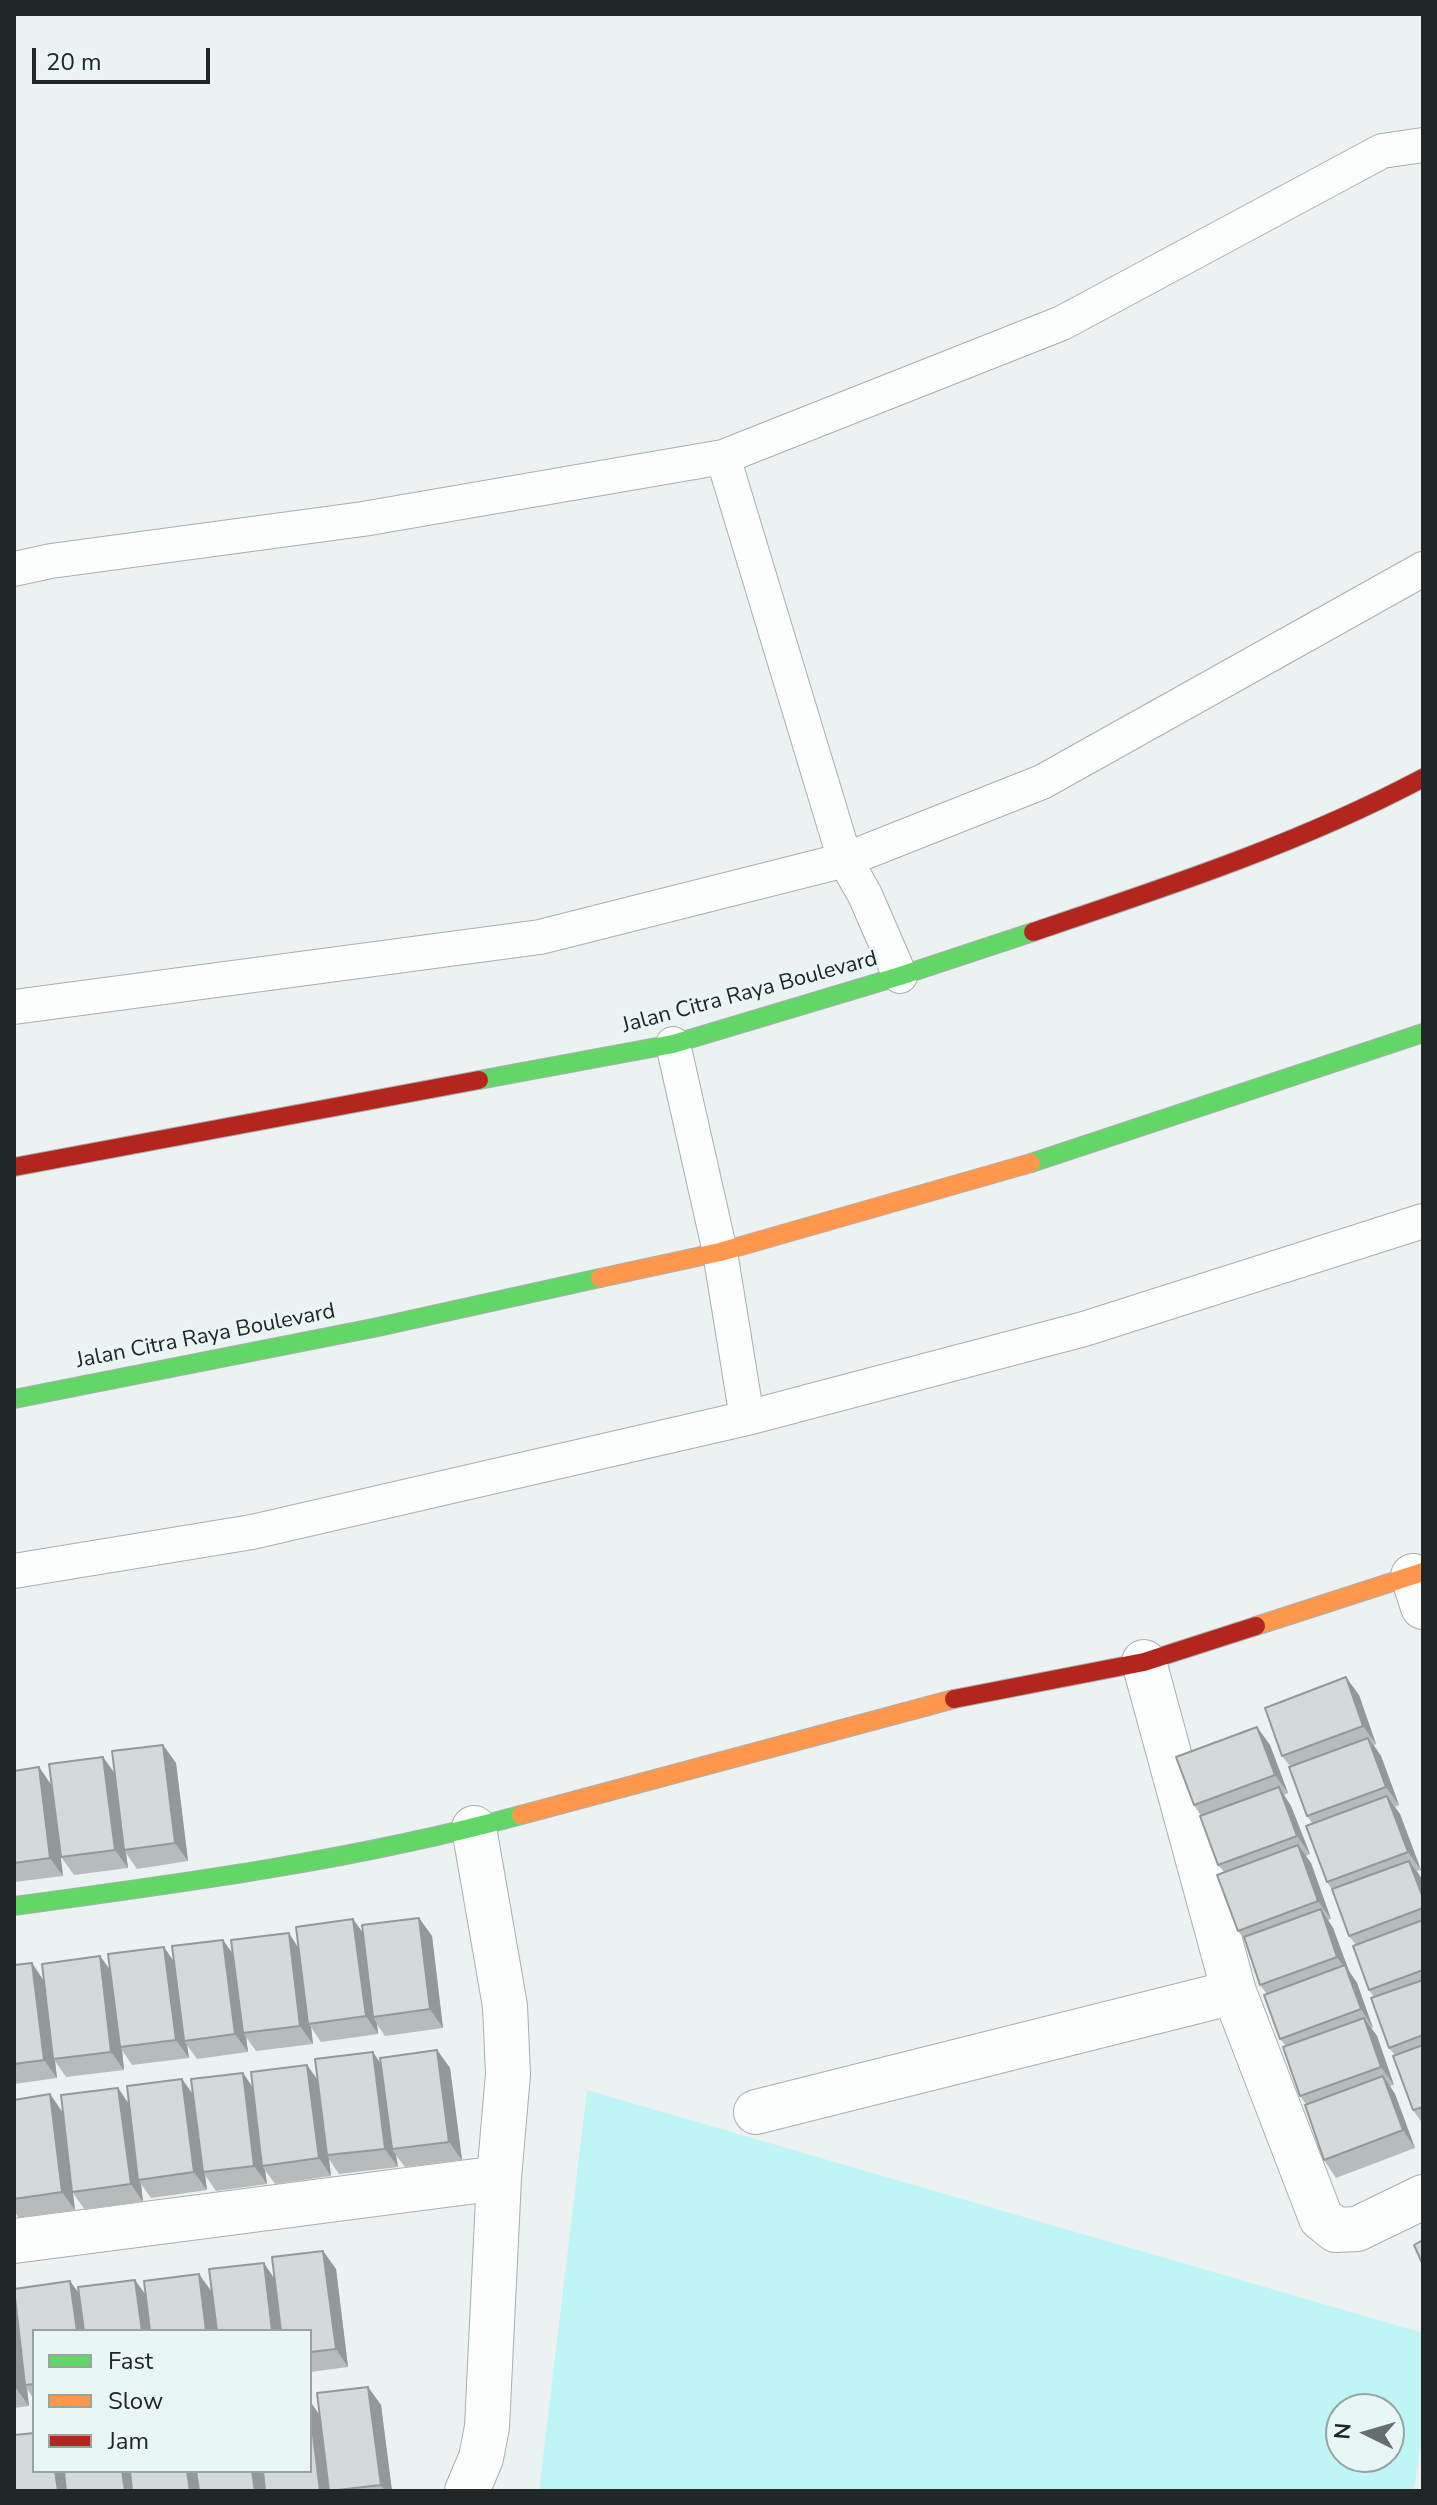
<!DOCTYPE html>
<style>
body{margin:0}
#map{position:relative;width:1437px;height:2505px;overflow:hidden;background:#ecf2f2;font-family:"Nunito Sans",sans-serif}
canvas{display:block}
.frame{position:absolute;inset:0;border:16px solid #212626;pointer-events:none}
.legend{position:absolute;left:32px;top:2329px;width:280px;height:144px;box-sizing:border-box;background:#e8f6f5;border:2px solid #98a3a2;margin:0;padding:10px 14px;list-style:none;font-size:24px;color:#212626}
.legend li{display:flex;align-items:center;gap:16px;height:40px}
.legend b{width:40px;border:2px solid #98a3a2}
.north{position:absolute;left:1325px;top:2393px;width:80px;height:80px;box-sizing:border-box;background:#e8f6f5;border:2px solid #98a3a2;border-radius:50%;rotate:275deg;font-size:22px;font-weight:700;line-height:32px;text-align:center;color:#212626}
.north::after{content:'';display:block;margin:auto;width:28px;height:36px;background:#686d6d;clip-path:polygon(50% 0,100% 100%,50% 72%,0 100%)}
.scale{position:absolute;left:32px;top:48px;width:178px;height:36px;box-sizing:border-box;border:4px solid #212626;border-top:0;padding-left:10px;font-size:24px;line-height:28px;white-space:nowrap;color:#212626;-webkit-text-stroke:6px #e8f6f5;paint-order:stroke}
</style>
<div id="map">
<canvas width="1437" height="2505"></canvas>
<div class="frame"></div>
<ul class="legend">
<li><b style="height:10px;background:#63d668"></b>Fast</li>
<li><b style="height:10px;background:#ff974d"></b>Slow</li>
<li><b style="height:10px;background:#b3261e"></b>Jam</li>
</ul>
<div class="north">N</div>
<div class="scale">20 m</div>
</div>
<script>
const ctx = document.querySelector('canvas').getContext('2d');
ctx.lineJoin = 'round';
function paint(path, color) {
  ctx.fillStyle = color;
  ctx.fill(path, 'evenodd');
}
function stroke(path, color, width, dash) {
  ctx.strokeStyle = color;
  ctx.lineWidth = width;
  ctx.lineCap = dash ? 'butt' : 'round';
  ctx.setLineDash(dash || []);
  ctx.stroke(path);
}
function drawText(font, color, halo, rows, align = 'center') {
  ctx.font = font + ' "Nunito Sans",sans-serif';
  ctx.lineWidth = 6;
  ctx.setLineDash([]);
  ctx.textBaseline = 'middle';
  ctx.strokeStyle = halo;
  ctx.fillStyle = color;
  for (const [text, x, y, turn = 0] of rows) {
    ctx.save();
    ctx.translate(x, y);
    ctx.rotate((+turn || 0) * Math.PI / 180);
    ctx.textAlign = isNaN(turn) ? turn : align;
    if (halo) ctx.strokeText(text, 0, 0);
    ctx.fillText(text, 0, 0);
    ctx.restore();
  }
}
paint(new Path2D(`
 M587 2090 1423 2333V2430L1414 2491H539ZM1341 2409H1389V2457H1341Z`), '#bff5f4');
const lane = new Path2D(`
 M723 457 845 860 865 895 900 976
 M14 569 51 561 363 519 723 457 1062 323 1382 151 1423 145
 M14 1007 540 937 845 860 1042 782 1423 569
 M673 1044 720 1252 747 1418
 M14 1571 252 1532 747 1418 1084 1329 1423 1221`);
const street = new Path2D(`
 M1413 1576 1423 1607
 M1144 1662 1234 1992 1321 2218 1336 2230 1357 2229 1423 2197
 M756 2112 1234 1992
 M14 2241 499 2178
 M467 2491 481 2458 487 2427 499 2178 508 2074 505 2006 474 1828`);
const fast = new Path2D(`
 M479 1080 673 1044 900 976 1033 932
 M1031 1163 1423 1033
 M14 1399 378 1327 600 1278
 M14 1906C184 1883 355 1860 521 1815`);
const slow = new Path2D(`
 M600 1278 720 1252 1031 1163
 M1256 1626 1423 1572
 M521 1815 954 1699`);
const jam = new Path2D(`
 M1033 932C1164 888 1301 843 1423 778
 M14 1167 479 1080
 M954 1699 1144 1662 1256 1626`);
stroke(lane, '#a9aeae', 36);
stroke(street, '#a9aeae', 46);
stroke(fast, '#a9aeae', 20);
stroke(slow, '#a9aeae', 20);
stroke(jam, '#a9aeae', 20);
stroke(lane, '#fcfdfd', 34);
stroke(street, '#fcfdfd', 44);
stroke(fast, '#63d668', 18);
stroke(slow, '#ff974d', 18);
stroke(jam, '#b3261e', 18);
paint(new Path2D(`
 M1359 1695 1376 1744 1374 1745 1381 1756 1399 1805 1395 1807 1400 1814 1421 1870 1417 1871 1423 1881V2124L1413 2110 1395 2055 1389 2048 1374 1997 1369 1990 1356 1945 1349 1936 1333 1891 1327 1882 1312 1823 1307 1816 1290 1766 1282 1756Z
 M1257 1727 1270 1745 1288 1793 1284 1795 1291 1806 1310 1854 1306 1856 1311 1863 1331 1919 1328 1920 1333 1928 1349 1971 1357 1983 1373 2028H1371L1377 2036 1394 2085 1390 2086 1395 2094 1415 2148 1336 2178 1324 2160 1306 2104 1300 2096 1286 2046 1280 2039 1267 1994 1260 1985 1245 1940 1238 1931 1224 1872 1218 1865 1201 1816 1194 1805Z
 M163 1745 176 1763 188 1861 137 1869 126 1853 128 1868 74 1875 61 1857 115 1773Z
 M39 1767 52 1786 63 1876 14 1882V1771Z
 M419 1918 432 1936 443 2028 385 2036 377 2024 378 2034 321 2042 311 2027 313 2044 256 2051 246 2037 248 2052 197 2059 187 2045 189 2058 132 2065 122 2050 124 2070 66 2077 55 2061 57 2078 14 2084V1965L43 1979 100 1956 110 1970 233 1953 299 1948Z
 M437 2050 450 2068 462 2160 405 2167 396 2155 398 2167 339 2174 329 2159 331 2176 275 2184 265 2170 267 2184 216 2191 205 2175 207 2190 151 2198 141 2184 143 2202 85 2210 73 2193 75 2210 19 2218 14 2211V2100L50 2094 63 2113 118 2088 129 2104 193 2095 243 2073 252 2086 318 2081Z
 M323 2251 336 2269 348 2367 310 2372V2331L264 2263 275 2279Z
 M212 2292 34 2331V2399L27 2389 29 2406 14 2408V2309L16 2311 79 2293 146 2295Z
 M368 2387 381 2405 392 2491H265L319 2414Z`), '#b6bbbb');
paint(new Path2D(`
 M1346 1677 1359 1695 1376 1744 1363 1726Z
 M1257 1727 1270 1745 1288 1793 1275 1775Z
 M1368 1738 1381 1756 1399 1805 1386 1787Z
 M163 1745 176 1763 188 1861 175 1843Z
 M103 1757 116 1775 124 1850 126 1853 128 1868 115 1850Z
 M39 1767 52 1786 63 1876 50 1858Z
 M1279 1787 1291 1806 1310 1854 1297 1836Z
 M1387 1796 1400 1814 1421 1870 1408 1852Z
 M1298 1845 1311 1863 1331 1919 1318 1901Z
 M1409 1861 1422 1879 1423 1898Z
 M1321 1909 1333 1928 1349 1971 1357 1983 1373 2028 1361 2009 1346 1969 1337 1957Z
 M419 1918 432 1936 443 2028 430 2009Z
 M353 1919 366 1937 373 2017 377 2024 378 2034 366 2016Z
 M289 1933 301 1952 308 2024 311 2027 313 2044 300 2026Z
 M223 1940 236 1958 243 2033 246 2037 248 2052 235 2034Z
 M164 1947 177 1966 184 2041 187 2045 189 2058 176 2040Z
 M100 1956 113 1974 120 2047 122 2050 124 2070 111 2052Z
 M32 1963 44 1981 53 2059 55 2061 57 2078 44 2060Z
 M1364 2018 1377 2036 1394 2085 1381 2067Z
 M437 2050 450 2068 462 2160 449 2142Z
 M373 2052 385 2070 392 2149 396 2155 398 2167 385 2149Z
 M307 2065 320 2083 327 2155 329 2159 331 2176 319 2158Z
 M243 2073 255 2091 262 2166 265 2170 267 2184 254 2166Z
 M1383 2076 1395 2094 1415 2148 1403 2130Z
 M182 2079 195 2097 203 2172 205 2175 207 2190 194 2172Z
 M118 2088 131 2107 138 2180 141 2184 143 2202 131 2184Z
 M50 2094 63 2113 75 2210 62 2192Z
 M323 2251 336 2269 348 2367 336 2349Z
 M264 2263 276 2281 283 2331H272Z
 M199 2274 212 2292 217 2331H206Z
 M135 2280 148 2298 152 2331H142Z
 M70 2281 83 2299 87 2331H77Z
 M14 2309 17 2313 25 2385 27 2389 29 2406 16 2388 14 2369Z
 M368 2387 381 2405 392 2491H385L381 2485Z
 M310 2401 321 2417 331 2491H320L310 2411Z
 M55 2471H66L68 2491H58Z
 M122 2471H133L135 2491H125Z
 M187 2471H198L200 2491H190Z
 M252 2471H262L265 2491H255Z`), '#949898');
const building = new Path2D(`
 M1346 1677 1363 1726 1282 1756 1265 1708Z
 M1257 1727 1275 1775 1194 1805 1176 1757Z
 M1368 1738 1386 1787 1307 1816 1289 1767Z
 M163 1745 175 1843 124 1850 112 1751Z
 M103 1757 115 1850 61 1857 49 1764Z
 M39 1767 50 1858 14 1863V1771Z
 M1279 1787 1297 1836 1218 1865 1200 1816Z
 M1387 1796 1408 1852 1327 1882 1306 1826Z
 M1298 1845 1318 1901 1238 1931 1217 1875Z
 M1409 1861 1423 1898V1908L1349 1936 1332 1889Z
 M1321 1909 1337 1957 1260 1985 1244 1937Z
 M419 1918 430 2009 373 2017 362 1925Z
 M353 1919 366 2016 308 2024 296 1927Z
 M1423 1920V1970L1369 1990 1353 1946Z
 M289 1933 300 2026 243 2033 231 1940Z
 M223 1940 235 2034 184 2041 172 1946Z
 M164 1947 176 2040 120 2047 108 1954Z
 M100 1956 111 2052 53 2059 42 1964Z
 M32 1963 44 2060 14 2064V1965Z
 M1345 1965 1361 2009 1280 2039 1264 1995Z
 M1423 1980V2035L1389 2048 1371 1998Z
 M1364 2018 1381 2067 1300 2096 1283 2047Z
 M1423 2045V2107L1413 2110 1393 2056Z
 M437 2050 449 2142 392 2149 380 2058Z
 M373 2052 385 2149 327 2155 315 2059Z
 M307 2065 319 2158 262 2166 251 2072Z
 M243 2073 254 2166 203 2172 191 2079Z
 M1383 2076 1403 2130 1324 2160 1305 2105Z
 M182 2079 194 2172 138 2180 127 2086Z
 M118 2088 131 2184 72 2192 61 2095Z
 M50 2094 62 2192 14 2199V2100Z
 M1423 2240V2265L1414 2245Z
 M323 2251 336 2349 310 2352V2331H281L272 2257Z
 M264 2263 272 2331H217L209 2269Z
 M199 2274 206 2331H150L144 2281Z
 M135 2280 142 2331H84L78 2287Z
 M70 2281 77 2331H34V2384L25 2385 14 2289Z
 M14 2369 16 2388H14Z
 M368 2387 381 2485 329 2491 317 2393Z
 M310 2411 320 2491H265L263 2471H310Z
 M34 2433V2471H55L58 2491H14V2435Z
 M64 2471H122L125 2491H66Z
 M130 2471H187L190 2491H132Z
 M196 2471H252L255 2491H199Z`);
paint(building, '#d4d9d9');
stroke(building, '#949898', 2);
drawText('22px', '#212626', '#e8f6f5', [
 ["Jalan Citra Raya Boulevard",750,993,-15],
 ["Jalan Citra Raya Boulevard",206,1337,-11]
]);
</script>
